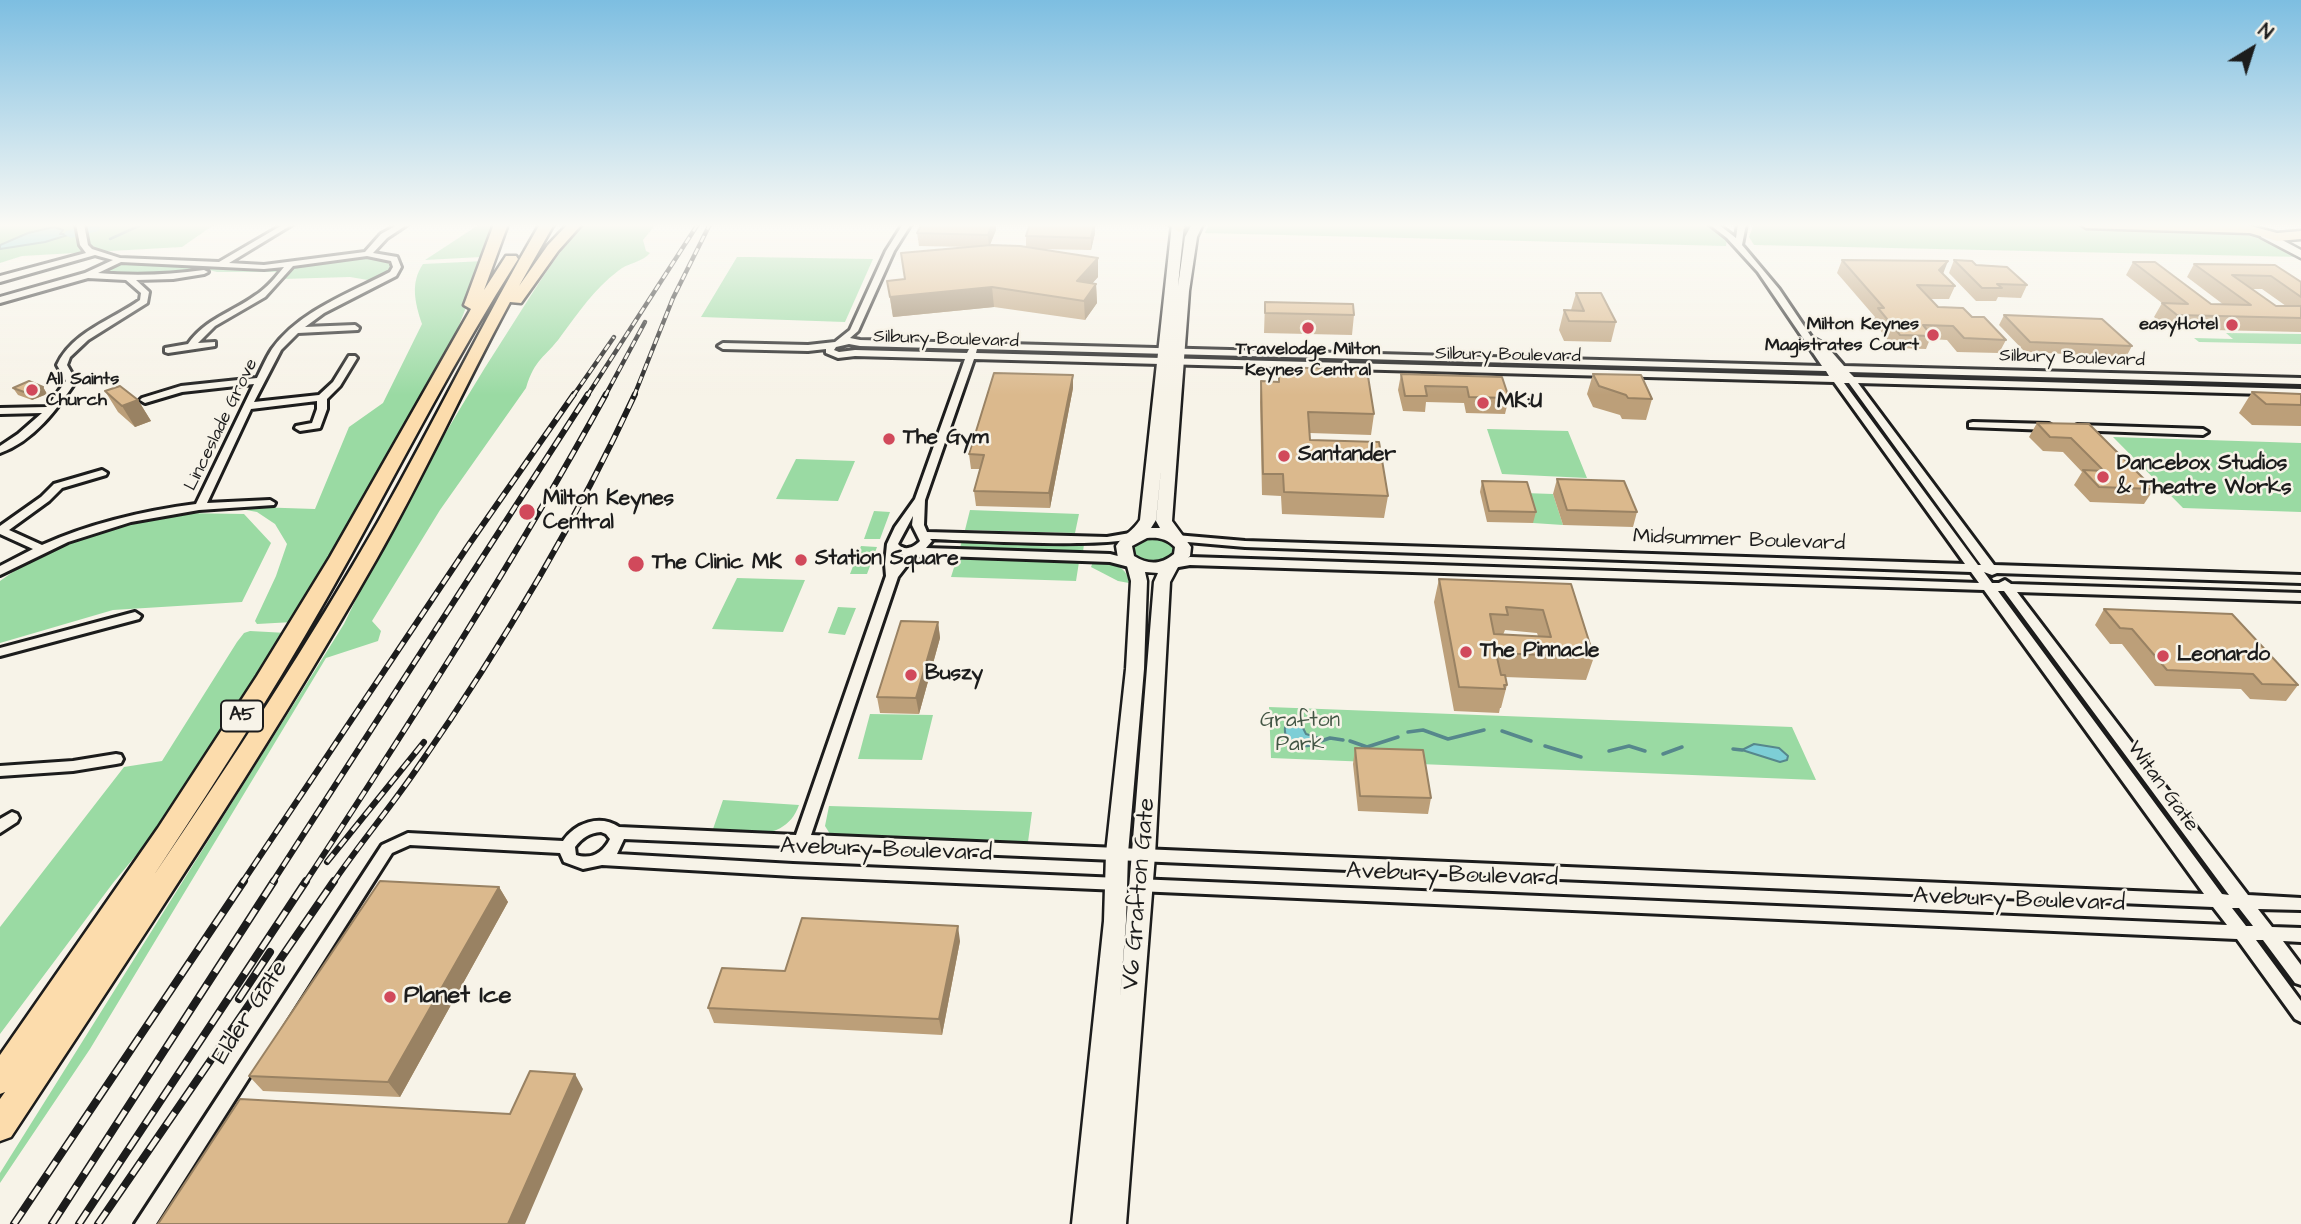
<!DOCTYPE html>
<style>
body{margin:0}
#map{position:relative;width:2301px;height:1224px;overflow:hidden;background:#f7f3e8;font-family:"Architects Daughter",sans-serif}
canvas{display:block}
.north{position:absolute;left:2217px;top:14px;width:70px;height:70px;-webkit-text-stroke:5px #f7f3e8;paint-order:stroke;rotate:38deg;font-size:19px;font-weight:700;line-height:28px;text-align:center;color:#1c1c1c}
.north::after{content:'';display:block;margin:auto;width:24px;height:32px;background:#1c1c1c;clip-path:polygon(50% 0,100% 100%,50% 72%,0 100%)}
</style>
<div id="map">
<canvas width="2301" height="1224"></canvas>
<div class="north">N</div>
</div>
<script>
const ctx = document.querySelector('canvas').getContext('2d');
ctx.lineJoin = 'round';
function paint(path, color) {
  ctx.fillStyle = color;
  ctx.fill(path, 'evenodd');
}
function stroke(path, color, width, dash) {
  ctx.strokeStyle = color;
  ctx.lineWidth = width;
  ctx.lineCap = dash ? 'butt' : 'round';
  ctx.setLineDash(dash || []);
  ctx.stroke(path);
}
function drawText(font, color, halo, rows, align = 'center') {
  ctx.font = font + ' "Architects Daughter",sans-serif';
  ctx.lineWidth = 5;
  ctx.setLineDash([]);
  ctx.textBaseline = 'middle';
  ctx.strokeStyle = halo;
  ctx.fillStyle = color;
  for (const [text, x, y, turn = 0] of rows) {
    ctx.save();
    ctx.translate(x, y);
    ctx.rotate((+turn || 0) * Math.PI / 180);
    ctx.textAlign = isNaN(turn) ? turn : align;
    if (halo) ctx.strokeText(text, 0, 0);
    ctx.fillText(text, 0, 0);
    ctx.restore();
  }
}
paint(new Path2D(`
 M0 224H215L182 247 22 256 0 263Z
 M480 224H495L481 257 425 260Z
 M584 224H656L643 240 646 251 650 253C643 262 627 263 618 271 594 289 579 312 561 336 545 358 535 358 526 388L440 510 372 621 381 631 378 641 326 658 90 1049 0 1183V1173L344 624C392 524 447 426 507 333 531 296 553 257 584 224Z
 M1209 224H1699L1713 229 1727 239 1726 246 1205 233Z
 M1754 224H2024L2209 229 2257 236 2275 242 2301 257 1754 245 1749 237Z
 M358 256 378 257 393 264 392 268 364 287 368 280 350 277 282 279 294 267Z
 M737 257H749L873 259 845 322 701 317Z
 M484 261 458 328 358 511 293 622 257 624 255 621 276 576 287 544 275 524 257 512 224 506 315 509 349 427 383 403 422 324C415 303 410 283 423 264Z
 M124 262 283 268 280 272H217L205 269 194 273 146 276 101 272Z
 M2226 333 2301 334V344L2199 342 2194 338 2233 339Z
 M1487 429 1568 431 1587 478 1502 474Z
 M2113 437 2301 443V512L2183 508Z
 M796 459 855 461 838 501 776 499Z
 M1524 493 1553 494 1563 525 1533 523Z
 M970 510 1079 514 1075 533 965 530Z
 M874 511 890 512 880 539H864Z
 M181 513 244 514 271 543 242 602 113 610 0 643V581C55 541 116 527 181 513Z
 M1146 538H1162L1174 545 1173 556C1159 563 1145 567 1132 554V547Z
 M962 540 1084 544 1083 552 960 548Z
 M861 546 877 547 867 574H850Z
 M957 558 1079 562 1076 581 951 577Z
 M1093 562C1110 563 1127 564 1129 583L1118 581 1091 567Z
 M737 578 805 580 783 632 712 629Z
 M838 607 856 608 845 635 828 633Z
 M250 631 287 633 163 823 113 883 0 1034V927L124 767 162 761 237 642 244 633Z
 M1269 707 1792 727 1816 780 1271 758Z
 M870 714 933 715 922 760 858 759Z
 M723 800 799 805C786 842 745 836 713 829Z
 M829 806 1032 812 1028 842 839 837 830 834 825 826Z`), '#9adaa3');
const water = new Path2D(`
 M54 227 63 230 60 234H71L45 242 0 249V245L28 233Z
 M1294 721 1302 726 1306 734 1319 738V743C1304 749 1283 748 1285 727Z
 M1754 744 1779 748 1788 756 1787 760 1780 762 1742 750Z`);
paint(water, '#7dced6');
stroke(water, '#56878c', 2);
stroke(new Path2D(`
 M110 239 143 224`), '#56878c', 2.5);
stroke(new Path2D(`
 M1502 731 1531 741
 M1408 732 1423 730 1448 739 1484 730
 M1321 741 1330 738 1343 740
 M1350 741 1367 747 1398 737
 M1545 746 1581 757
 M1733 749 1742 750
 M1609 751 1629 746 1645 751
 M1663 754 1682 747`), '#56878c', 3.5);
paint(new Path2D(`
 M88 225H98L100 228 98 231 71 238 64 234 66 231Z`), '#7dced6');
const street = new Path2D(`
 M76 224H84L88 245 92 249 120 258 219 262 284 224H293L229 263 264 265 365 252 381 234 399 224H408L387 238 373 253 397 257 401 267 396 276 324 313 305 327 355 325 359 328 358 330 298 333 281 350 254 402 319 395 333 382 349 356H355L357 358 340 386 327 399V409L320 428 300 431 295 428 296 426 312 423 317 409V401L251 409 207 503 270 500 275 503 274 505 199 510 131 522 68 542 0 575V566L33 549 0 534V526L41 497 54 484 102 470 107 473 106 475 62 488 49 501 9 530 42 545C91 523 143 511 196 504L254 384 182 392 145 403 140 400 142 398 181 386 257 378C262 368 266 358 272 349 299 311 350 293 390 272L393 267 391 261 367 256 293 266 265 297 215 326 198 343 215 342V346L168 353 165 352V348L188 344C205 319 233 312 256 295 267 288 276 277 284 267L264 269 121 262 98 273C134 276 168 275 204 270L208 272 204 274 173 279 136 280 149 292 147 303 88 340 70 357 67 365 76 381C57 409 34 441 0 453V446L18 434 42 413 0 414V408L47 407 66 381 57 365C72 332 112 320 140 300L141 293 126 280 88 278 0 303V297L85 273 113 260 95 255 0 282V276L86 253 80 245Z
 M903 224H911L894 251 858 331 850 338 860 340 1822 366 1758 272 1727 238 1709 224H1718L1736 238 1738 224H1746L1742 245 1779 289 1812 338C1825 342 1835 356 1844 366L2301 378V384L1849 372 1854 377 2301 389V395L1858 383 1994 565 2301 575V583L1997 573 1992 575 1984 572 1992 583H1999L2005 580 2011 584 2301 593V601L2017 592 2248 895 2301 898V910L2258 909 2272 927 2301 928V942L2283 941 2301 965V985L2295 983 2263 940H2256L2301 1001V1022L2295 1019 2237 939 1137 891 1132 889 1129 885 1132 881 1137 879 2227 925 2213 907 624 839 617 854 793 864 1119 878 1124 880 1127 884 1124 888 1119 890 793 876 602 865 583 869 564 862 560 853 410 845 392 853 156 1224H135L382 845 408 833 563 841C575 823 600 814 619 827L796 835 886 576 885 564 887 544 895 527 915 499 965 359 855 356 838 358 826 353V349L808 351 723 349 718 346 723 343 808 345 835 342 850 330 886 251ZM849 344 860 346 969 349 967 353 855 350 839 352 834 350 836 347ZM977 349 1826 371 1829 376 976 353ZM974 359 1834 382 1965 564 1245 541 1176 535 1170 538 1176 541 1245 547 1971 572 1979 583 1190 557 1169 561 1167 564 1173 568 1190 565 1984 590 2204 894 811 835 898 577 915 555 1110 562 1133 568 1139 564 1137 561 1110 554 926 548 932 541 930 539C966 540 1121 550 1142 535L1136 532 1107 537 927 532 924 525 925 500ZM1844 383H1849L1981 565H1978ZM913 516 912 525 920 541C914 547 905 552 898 544ZM897 553 903 555 896 563 897 554ZM1998 591H2004L2229 895 2222 894ZM601 832 606 834 610 839C603 853 591 860 576 855L575 847C582 838 589 833 601 832ZM2232 908H2239L2253 926H2246Z
 M1973 422 2049 424 2054 427 2049 430 1969 427V423Z
 M2077 425 2203 429 2208 432 2203 435 2073 430 2072 428Z
 M135 612 141 616 139 619 0 656V648Z
 M116 754 121 755 123 759 121 763 116 764 73 771 0 776V766L73 761Z
 M12 812 17 814 19 818 17 822 0 833V819Z`);
const secondary = new Path2D(`
 M1172 224H1184L1178 286 1185 237 1192 224H1203L1197 237 1189 291 1172 521 1191 547 1190 556 1178 567 1170 582 1155 855 1126 1224H1072L1104 921 1106 853 1126 669 1131 581 1127 566 1118 558 1116 546C1123 535 1133 531 1140 520ZM1162 459 1156 521 1160 528H1151L1156 520ZM1147 538C1159 537 1167 539 1175 547L1174 554C1161 565 1148 565 1134 556L1132 546ZM1145 572 1158 573 1154 582 1120 999 1126 921 1128 853 1144 669 1147 581Z
 M2261 233H2269L2301 250V258L2261 237Z`);
const primary = new Path2D(`
 M1168 224H1182L1185 228 1179 232Z
 M2080 224H2243L2277 233 2301 231V239L2277 241 2250 233 2086 228Z`);
const highway = new Path2D(`
 M494 224H508L484 290 506 256H516L518 259C457 355 406 455 351 555 291 664 223 771 154 875 232 760 309 643 378 522 434 423 483 321 540 224H554L519 286 548 245 568 224H582L558 251 521 303 510 302C464 387 424 476 376 560 263 758 136 947 11 1137L0 1141V1099L5 1092 0 1094V1055L158 828 257 676 330 557 471 309 464 305Z`);
stroke(street, '#1c1c1c', 6);
stroke(secondary, '#1c1c1c', 5);
stroke(primary, '#1c1c1c', 5);
stroke(highway, '#1c1c1c', 5);
paint(street, '#f7f3e8');
paint(secondary, '#f7f3e8');
paint(primary, '#fcdcac');
paint(highway, '#fcdcac');
const railFar2 = new Path2D(`
 M573 396 614 337
 M587 396 698 224
 M605 396 645 322
 M634 396 673 298 710 224`);
const railFar1 = new Path2D(`
 M327 862 424 742
 M242 883 470 543 574 394
 M272 883 588 394
 M305 883C410 723 514 562 606 394
 M333 883C360 843 391 807 418 767 500 649 575 524 635 394`);
const rail = new Path2D(`
 M239 999 270 952
 M14 1224 244 881
 M52 1224 274 881
 M79 1224 306 881
 M98 1224 334 881`);
stroke(railFar2, '#1c1c1c', 4.5);
stroke(railFar1, '#1c1c1c', 6);
stroke(rail, '#1c1c1c', 8);
stroke(railFar2, '#f7f3e8', 2.5, [7]);
stroke(railFar1, '#f7f3e8', 3.5, [10]);
stroke(rail, '#f7f3e8', 5, [15]);
paint(new Path2D(`
 M1030 224H1095V233L1091 250 1039 249 1098 277 1092 283 1096 284 1097 303 1085 320 994 307 893 317 887 281 905 279 969 247 919 246 917 233 996 230 990 245 1026 247V236Z
 M1842 260 1943 274 1955 286 1949 299H1930L1938 307 1972 317 2006 340 1999 353 1957 352 1947 340 1930 339 1926 349 1894 348 1873 321 1875 317 1837 273Z
 M1954 260 1976 265 2027 285 2021 298 1998 297 1996 301H1976L1949 273Z
 M2133 262 2211 304 2224 305 2187 277 2194 264 2275 265 2301 282V332L2169 329 2154 317 2162 303 2126 275ZM2252 289H2262L2286 306H2276Z
 M1576 293 1616 322 1611 342 1564 341 1559 330 1564 310H1571Z
 M1265 302 1354 315 1352 335 1264 333Z
 M2004 315 2132 346 2126 357 2025 352 1999 325Z
 M1279 367 1374 414 1371 435 1310 433V440L1388 496 1384 518 1282 514 1281 496 1262 495 1260 402 1261 381 1278 382Z
 M1401 374 1502 377 1509 398 1505 414 1466 413 1464 403 1426 402 1425 412 1403 411 1398 390Z
 M1593 374 1652 399 1646 420 1622 419 1620 415 1593 407 1587 394Z
 M43 387 47 394 32 400 18 395 13 388Z
 M1073 388 1050 508 976 506 974 491 980 469H971L969 454Z
 M105 391 138 400 151 421 135 427 118 412Z
 M2252 392 2301 394V426L2252 425 2239 413Z
 M2037 423 2089 424 2154 489 2144 504 2090 502 2074 485 2082 472 2063 452 2043 451 2029 437Z
 M1557 479 1637 512 1633 527 1563 525 1553 494Z
 M1482 481 1536 512 1533 523 1487 522 1480 492Z
 M1439 579 1571 584 1594 657 1586 680 1505 677 1507 685 1501 708H1500L1499 713 1454 711 1434 602ZM1505 630 1537 633 1538 636 1503 635Z
 M2104 609 2298 685 2286 701 2250 699 2241 689 2155 686 2122 644H2110L2095 625Z
 M938 622 940 638 919 714 880 713 877 697Z
 M1355 748 1431 798 1428 814 1358 811 1353 764Z
 M499 887 508 902 400 1097 263 1091 249 1076Z
 M960 941 942 1035 714 1023 708 1008 785 971Z`), '#bc9f79');
paint(new Path2D(`
 M992 224H996V230L989 247 988 235Z
 M1094 224H1095V233L1091 250V238Z
 M1098 258V277L1078 300 1077 281Z
 M1948 261 1943 274 1939 270Z
 M1096 284 1097 303 1085 320 1084 301Z
 M992 287 994 307 893 317 890 297Z
 M1073 375V388L1050 508 1049 493Z
 M43 387 47 394 32 400 27 393Z
 M138 400 151 421 135 427 122 406Z
 M938 622 940 638 919 714 916 698Z
 M499 887 508 902 400 1097 388 1082Z
 M958 926 960 941 942 1035 939 1019Z
 M575 1074 583 1089 525 1224H508Z`), '#998263');
const building = new Path2D(`
 M922 224H992L988 235 917 233Z
 M1030 224H1094L1091 238 1026 236Z
 M991 245 1020 246 1098 258 1077 281 1096 284 1084 301 992 287 890 297 887 281 905 279 901 253Z
 M1842 260 1948 261 1939 270 1955 286 1917 285 1938 307 1963 308 1972 317H1984L2006 340 1964 338 1953 326 1923 325 1932 336 1900 335 1878 308H1884Z
 M1954 260 1972 261 1976 265 2007 267 2027 285 1997 284 2002 288H1982Z
 M2133 262H2155L2211 304 2251 305 2194 264 2275 265 2301 282V297L2271 276 2232 275 2276 306H2301V318L2177 315 2162 303 2188 304Z
 M1576 293H1601L1616 322 1569 321 1564 310 1584 311Z
 M1265 302 1353 304 1354 315 1265 313Z
 M2004 315 2102 319 2132 346 2030 342Z
 M1279 367 1367 370 1374 414 1308 412 1310 440 1379 442 1388 496 1284 492 1283 474H1263L1261 381 1279 382Z
 M994 373 1073 375 1049 493 974 491 984 455 969 454Z
 M1401 374 1502 377 1509 398 1469 397 1467 387 1425 386 1427 396H1405Z
 M1593 374 1641 375 1652 399 1628 398 1626 395 1599 386Z
 M29 381 43 387 27 393 13 388Z
 M120 386 138 400 122 406 105 391Z
 M2252 392 2301 394V405L2266 404Z
 M2037 423 2089 424 2154 489 2099 487 2083 470 2104 471 2071 438 2050 437Z
 M1557 479 1624 481 1637 512 1567 510Z
 M1482 481 1527 482 1536 512 1489 511Z
 M1439 579 1571 584 1594 657 1496 653 1501 675H1505L1507 685H1504L1505 689 1459 687ZM1506 607 1543 610 1551 637 1494 634 1490 614 1508 615Z
 M2104 609 2232 614 2298 685 2262 684 2253 674 2167 670 2132 629 2120 628Z
 M901 621 938 622 916 698 877 697Z
 M1355 748 1423 750 1431 798 1360 796Z
 M380 881 499 887 388 1082 249 1076Z
 M802 918 958 926 939 1019 708 1008 722 968 785 971Z
 M530 1071 575 1074 508 1224H158L240 1099 510 1114Z`);
paint(building, '#dbb98d');
stroke(building, '#998263', 2);
const sky = ctx.createLinearGradient(0, 0, 0, 395);
sky.addColorStop(0, '#7dbee1');
sky.addColorStop(0.57, '#fbfaf5');
sky.addColorStop(1, '#fbfaf500');
ctx.fillStyle = sky;
ctx.fillRect(0, 0, 2301, 395);
for (const [x, y, r, color] of [
 [2232,325,7,"#d1495b"],
 [1308,328,7,"#d1495b"],
 [1933,335,7,"#d1495b"],
 [32,390,7,"#d1495b"],
 [1483,403,7,"#d1495b"],
 [889,439,7,"#d1495b"],
 [1284,456,7,"#d1495b"],
 [2103,477,7,"#d1495b"],
 [527,512,9,"#d1495b"],
 [801,560,7,"#d1495b"],
 [636,564,9,"#d1495b"],
 [1466,652,7,"#d1495b"],
 [2163,656,7,"#d1495b"],
 [911,675,7,"#d1495b"],
 [390,997,7,"#d1495b"]
]) {
  const dot = new Path2D();
  dot.arc(x, y, r, 0, 2 * Math.PI);
  ctx.fillStyle = color;
  ctx.fill(dot);
  stroke(dot, '#f7f3e8', 2.5);
}
drawText('bold 18px', '#1c1c1c', '#f7f3e8', [
 ["Milton Keynes",1919,325],
 ["Magistrates Court",1919,346],
 ["easyHotel",2218,325],
 ["Travelodge Milton",1308,350,"center"],
 ["Keynes Central",1308,371,"center"],
 ["All Saints",46,380,"left"],
 ["Church",46,401,"left"]
], 'right');
drawText('18px', '#1c1c1c', '#f7f3e8', [
 ["Silbury Boulevard",946,340,2],
 ["Silbury Boulevard",1508,356,1],
 ["Silbury Boulevard",2072,359,2],
 ["Linceslade Grove",222,425,-64]
]);
for (const [x, y, w] of [
 [242,716,42]
]) {
  const box = new Path2D();
  box.roundRect(x - w / 2, y - 15.5, w, 31, 5);
  ctx.fillStyle = '#f7f3e8';
  ctx.fill(box);
  stroke(box, '#1c1c1c', 2);
}
drawText('bold 19px', '#1c1c1c', null, [
 ["A5",242,716]
]);
drawText('bold 21px', '#1c1c1c', '#f7f3e8', [
 ["MK:U",1497,403],
 ["The Gym",903,439],
 ["Santander",1298,456],
 ["Dancebox Studios",2117,465],
 ["& Theatre Works",2117,489],
 ["Milton Keynes",543,500],
 ["Central",543,524],
 ["Station Square",815,560],
 ["The Clinic MK",652,564],
 ["The Pinnacle",1480,652],
 ["Leonardo",2177,656],
 ["Buszy",925,675]
], 'left');
drawText('21px', '#1c1c1c', '#f7f3e8', [
 ["Midsummer Boulevard",1739,541,2],
 ["Witan Gate",2162,787,54]
]);
drawText('21px', '#425544', '#f7f3e8', [
 ["Grafton",1300,722],
 ["Park",1300,746]
]);
drawText('24px', '#1c1c1c', '#f7f3e8', [
 ["Avebury Boulevard",886,851,2],
 ["Avebury Boulevard",1452,876,2],
 ["V6 Grafton Gate",1140,894,-85],
 ["Avebury Boulevard",2019,901,2],
 ["Elder Gate",251,1013,-57]
]);
drawText('bold 24px', '#1c1c1c', '#f7f3e8', [
 ["Planet Ice",404,997]
], 'left');
</script>
